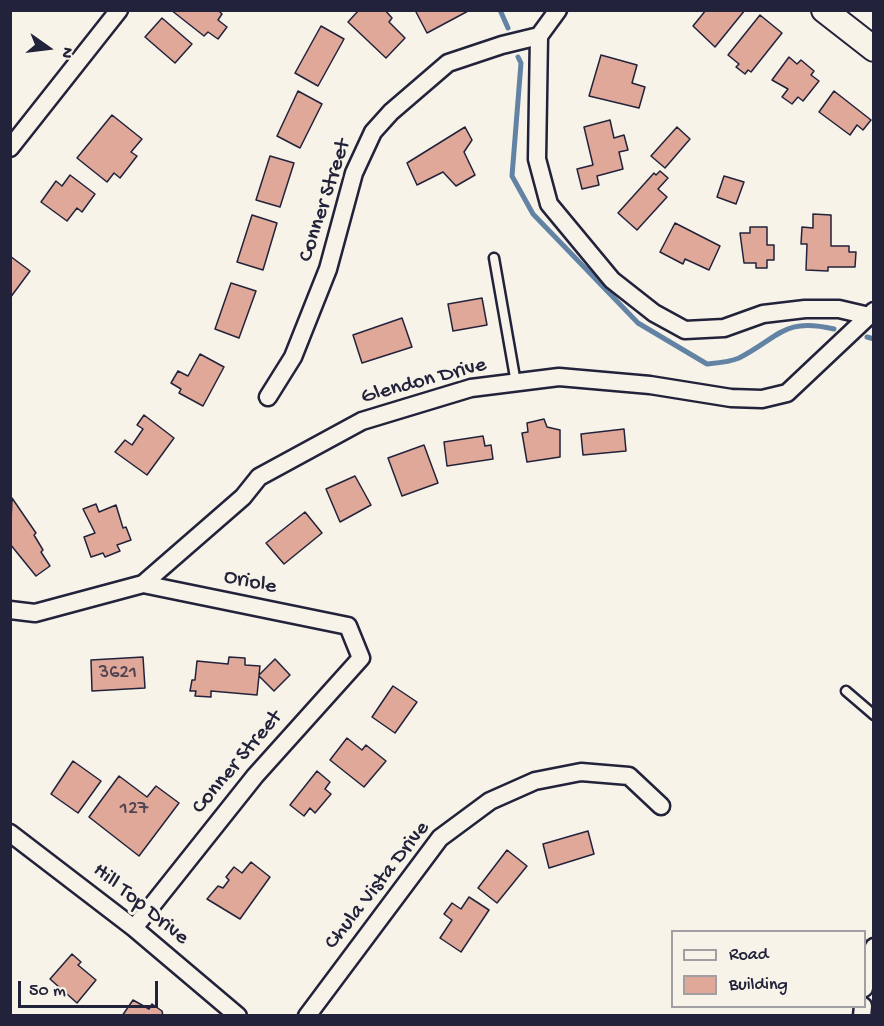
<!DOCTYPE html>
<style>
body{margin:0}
#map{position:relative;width:884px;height:1026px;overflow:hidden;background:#f7f3e8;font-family:"Gochi Hand",sans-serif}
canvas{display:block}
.frame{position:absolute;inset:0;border:12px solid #22223b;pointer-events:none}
.legend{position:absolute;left:671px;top:930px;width:195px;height:78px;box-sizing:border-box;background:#f7f3e8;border:2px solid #a29fa3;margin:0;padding:8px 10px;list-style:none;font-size:18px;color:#22223b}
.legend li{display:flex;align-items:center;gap:12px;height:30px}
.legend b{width:30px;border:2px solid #a29fa3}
.north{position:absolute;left:18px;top:18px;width:60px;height:60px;-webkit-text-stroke:4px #f7f3e8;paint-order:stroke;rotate:104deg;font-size:16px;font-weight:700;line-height:24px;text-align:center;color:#22223b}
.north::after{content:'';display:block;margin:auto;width:21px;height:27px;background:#22223b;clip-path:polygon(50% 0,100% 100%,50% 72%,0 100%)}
.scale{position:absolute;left:18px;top:981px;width:140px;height:27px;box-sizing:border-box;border:3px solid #22223b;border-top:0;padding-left:8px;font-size:18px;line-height:21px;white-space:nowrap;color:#22223b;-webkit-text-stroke:4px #f7f3e8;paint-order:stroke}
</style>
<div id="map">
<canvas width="884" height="1026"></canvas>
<div class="frame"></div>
<ul class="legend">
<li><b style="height:8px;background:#f7f3e8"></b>Road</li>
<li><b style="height:16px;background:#e0a898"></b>Building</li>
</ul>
<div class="north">N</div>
<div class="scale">50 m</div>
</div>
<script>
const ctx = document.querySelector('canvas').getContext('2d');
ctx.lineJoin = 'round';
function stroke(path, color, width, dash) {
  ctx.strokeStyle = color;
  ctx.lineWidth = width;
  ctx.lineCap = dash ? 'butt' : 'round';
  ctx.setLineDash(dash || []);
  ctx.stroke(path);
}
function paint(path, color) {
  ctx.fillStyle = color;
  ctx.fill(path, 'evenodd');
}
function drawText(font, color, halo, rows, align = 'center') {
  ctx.font = font + ' "Gochi Hand",sans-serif';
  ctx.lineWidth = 6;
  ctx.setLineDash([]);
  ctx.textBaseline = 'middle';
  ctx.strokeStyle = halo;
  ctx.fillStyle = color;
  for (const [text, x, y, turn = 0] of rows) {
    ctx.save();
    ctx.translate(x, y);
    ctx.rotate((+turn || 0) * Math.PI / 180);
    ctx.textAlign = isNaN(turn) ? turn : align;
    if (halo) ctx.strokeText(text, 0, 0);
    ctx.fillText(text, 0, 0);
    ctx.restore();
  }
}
stroke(new Path2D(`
 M500 10 508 28
 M518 57 521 63 512 176 533 214 638 323 707 364C717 363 730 362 739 358 780 337 783 317 834 329
 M867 337 874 339`), '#6383a5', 5);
const building = new Path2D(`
 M171 10H218L222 14 218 20 227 27 218 39 208 32 204 36Z
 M359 10H385L392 18 389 22 405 38 386 58 348 22Z
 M415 10H470L427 33Z
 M706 10H745L715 47 693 26Z
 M760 15 782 33 751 72 748 70 745 74 736 67 739 64 728 55Z
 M162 18 192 44 175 63 145 37Z
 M321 26 344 39 318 86 295 73Z
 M601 55 637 65 632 83 645 87 639 108 589 96Z
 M789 57 797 64 801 60 814 71 811 75 819 81 803 101 798 97 792 104 782 97 788 89 772 80Z
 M298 91 322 104 300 148 277 136Z
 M834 91 871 120 863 130 857 125 850 135 819 112Z
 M112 115 142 139 131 152 137 156 120 178 114 173 107 182 77 158Z
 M610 120 614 138 624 135 628 150 619 152 623 169 597 176 599 185 582 189 577 169 593 165 584 127Z
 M465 127 472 140 464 152 475 175 456 186 443 172 417 185 407 163Z
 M677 127 690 139 665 168 651 156Z
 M270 156 294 163 280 207 256 200Z
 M660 171 668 178 658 189 667 197 637 230 618 213 654 173 656 175Z
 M70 175 95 194 82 212 77 208 67 221 41 202 56 181 62 186Z
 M724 176 744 182 736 204 717 197Z
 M813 214 831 215V246H849V252H856L855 267H828V271L806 270 807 244H801L802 227 813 228Z
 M252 215 277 223 263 270 237 262Z
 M675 223 720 246 709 270 685 259 683 264 660 252Z
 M750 227H767V245H774V260H767V268H756V263H744L740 233H750Z
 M10 256 30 271 10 298Z
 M231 283 256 291 239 338 215 329Z
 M482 298 487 325 453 331 448 304Z
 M402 318 412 347 362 363 353 335Z
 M200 354 224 367 203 406 179 393 181 389 171 383 178 371 188 376Z
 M144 415 174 438 147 475 115 452 125 440 132 445 143 429 137 425Z
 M544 419 547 427 560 430V457L527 462 522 433 528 432 527 423Z
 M624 429 626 451 583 455 581 434Z
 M483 436 485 446 491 445 493 459 447 466 444 442Z
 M424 445 438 483 402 496 388 458Z
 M355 476 371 505 340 522 326 489Z
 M12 498 36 533 34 535 43 550 41 552 50 566 36 576 10 544Z
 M96 504 99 512 116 505 123 528 126 527 131 540 117 545 120 551 105 557 103 553 91 557 84 537 95 533 83 509Z
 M305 512 322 533 284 564 266 543Z
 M143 657 145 688 92 691 91 660Z
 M229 657 245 658V665L260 666 259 675 275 659 290 675 274 691 259 676 257 695 211 691V697L195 696 196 691H190L192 680H195L197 661 228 664Z
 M393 686 417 702 395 733 372 717Z
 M347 738 362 750 366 745 386 761 364 787 330 760Z
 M73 761 101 781 78 813 51 794Z
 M317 771 330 782 325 789 331 794 315 813 310 808 304 816 290 805Z
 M119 776 147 797 156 786 179 803 139 856 89 817Z
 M588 831 594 854 549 868 543 844Z
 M507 850 527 866 497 903 478 888Z
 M251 862 270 877 240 919 207 899 218 886 223 888 229 880 226 877 234 867 242 873Z
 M469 897 489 910 461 952 440 938 452 920 444 914 452 903 461 909Z
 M72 954 81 962 78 965 96 980 77 1003 50 979Z
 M133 1000 149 1009 152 1004 162 1011 163 1016H122Z`);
paint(building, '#e0a898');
stroke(building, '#22223b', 1.5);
const service = new Path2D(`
 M494 258 516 383
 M846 691 874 715`);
const minor = new Path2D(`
 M558 10 539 36 537 159 549 204 612 280 654 313 685 330 724 328 763 314 805 309H839L869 316
 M10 148 119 10
 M268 397 293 357 328 269 354 173 373 132 391 112 448 63 502 45 539 36
 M10 610 35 613 143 584 243 497 259 477 362 421 471 388 559 377 650 385 731 398 762 399 787 393 874 311
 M10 833 134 928 238 1016
 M134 928 255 776 361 658 348 626 143 584
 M864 988 866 967 874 947
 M307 1016 440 838 490 801 535 781 581 772 629 776 661 806
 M862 1016 863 1006`);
const secondary = new Path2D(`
 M824 10 874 49`);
stroke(service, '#22223b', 13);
stroke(minor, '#22223b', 21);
stroke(secondary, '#22223b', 28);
stroke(service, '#f7f3e8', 8);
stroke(minor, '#f7f3e8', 16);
stroke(secondary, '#f7f3e8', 24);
drawText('20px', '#524452', null, [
 ["3621",118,674],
 ["127",134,810]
]);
drawText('22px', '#22223b', '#f7f3e8', [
 ["Conner Street",326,201,-72],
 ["Glendon Drive",424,382,-15],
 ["Oriole",250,583,12],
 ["Conner Street",238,763,-50],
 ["Chula Vista Drive",378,886,-52],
 ["Hill Top Drive",140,905,39]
]);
</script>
